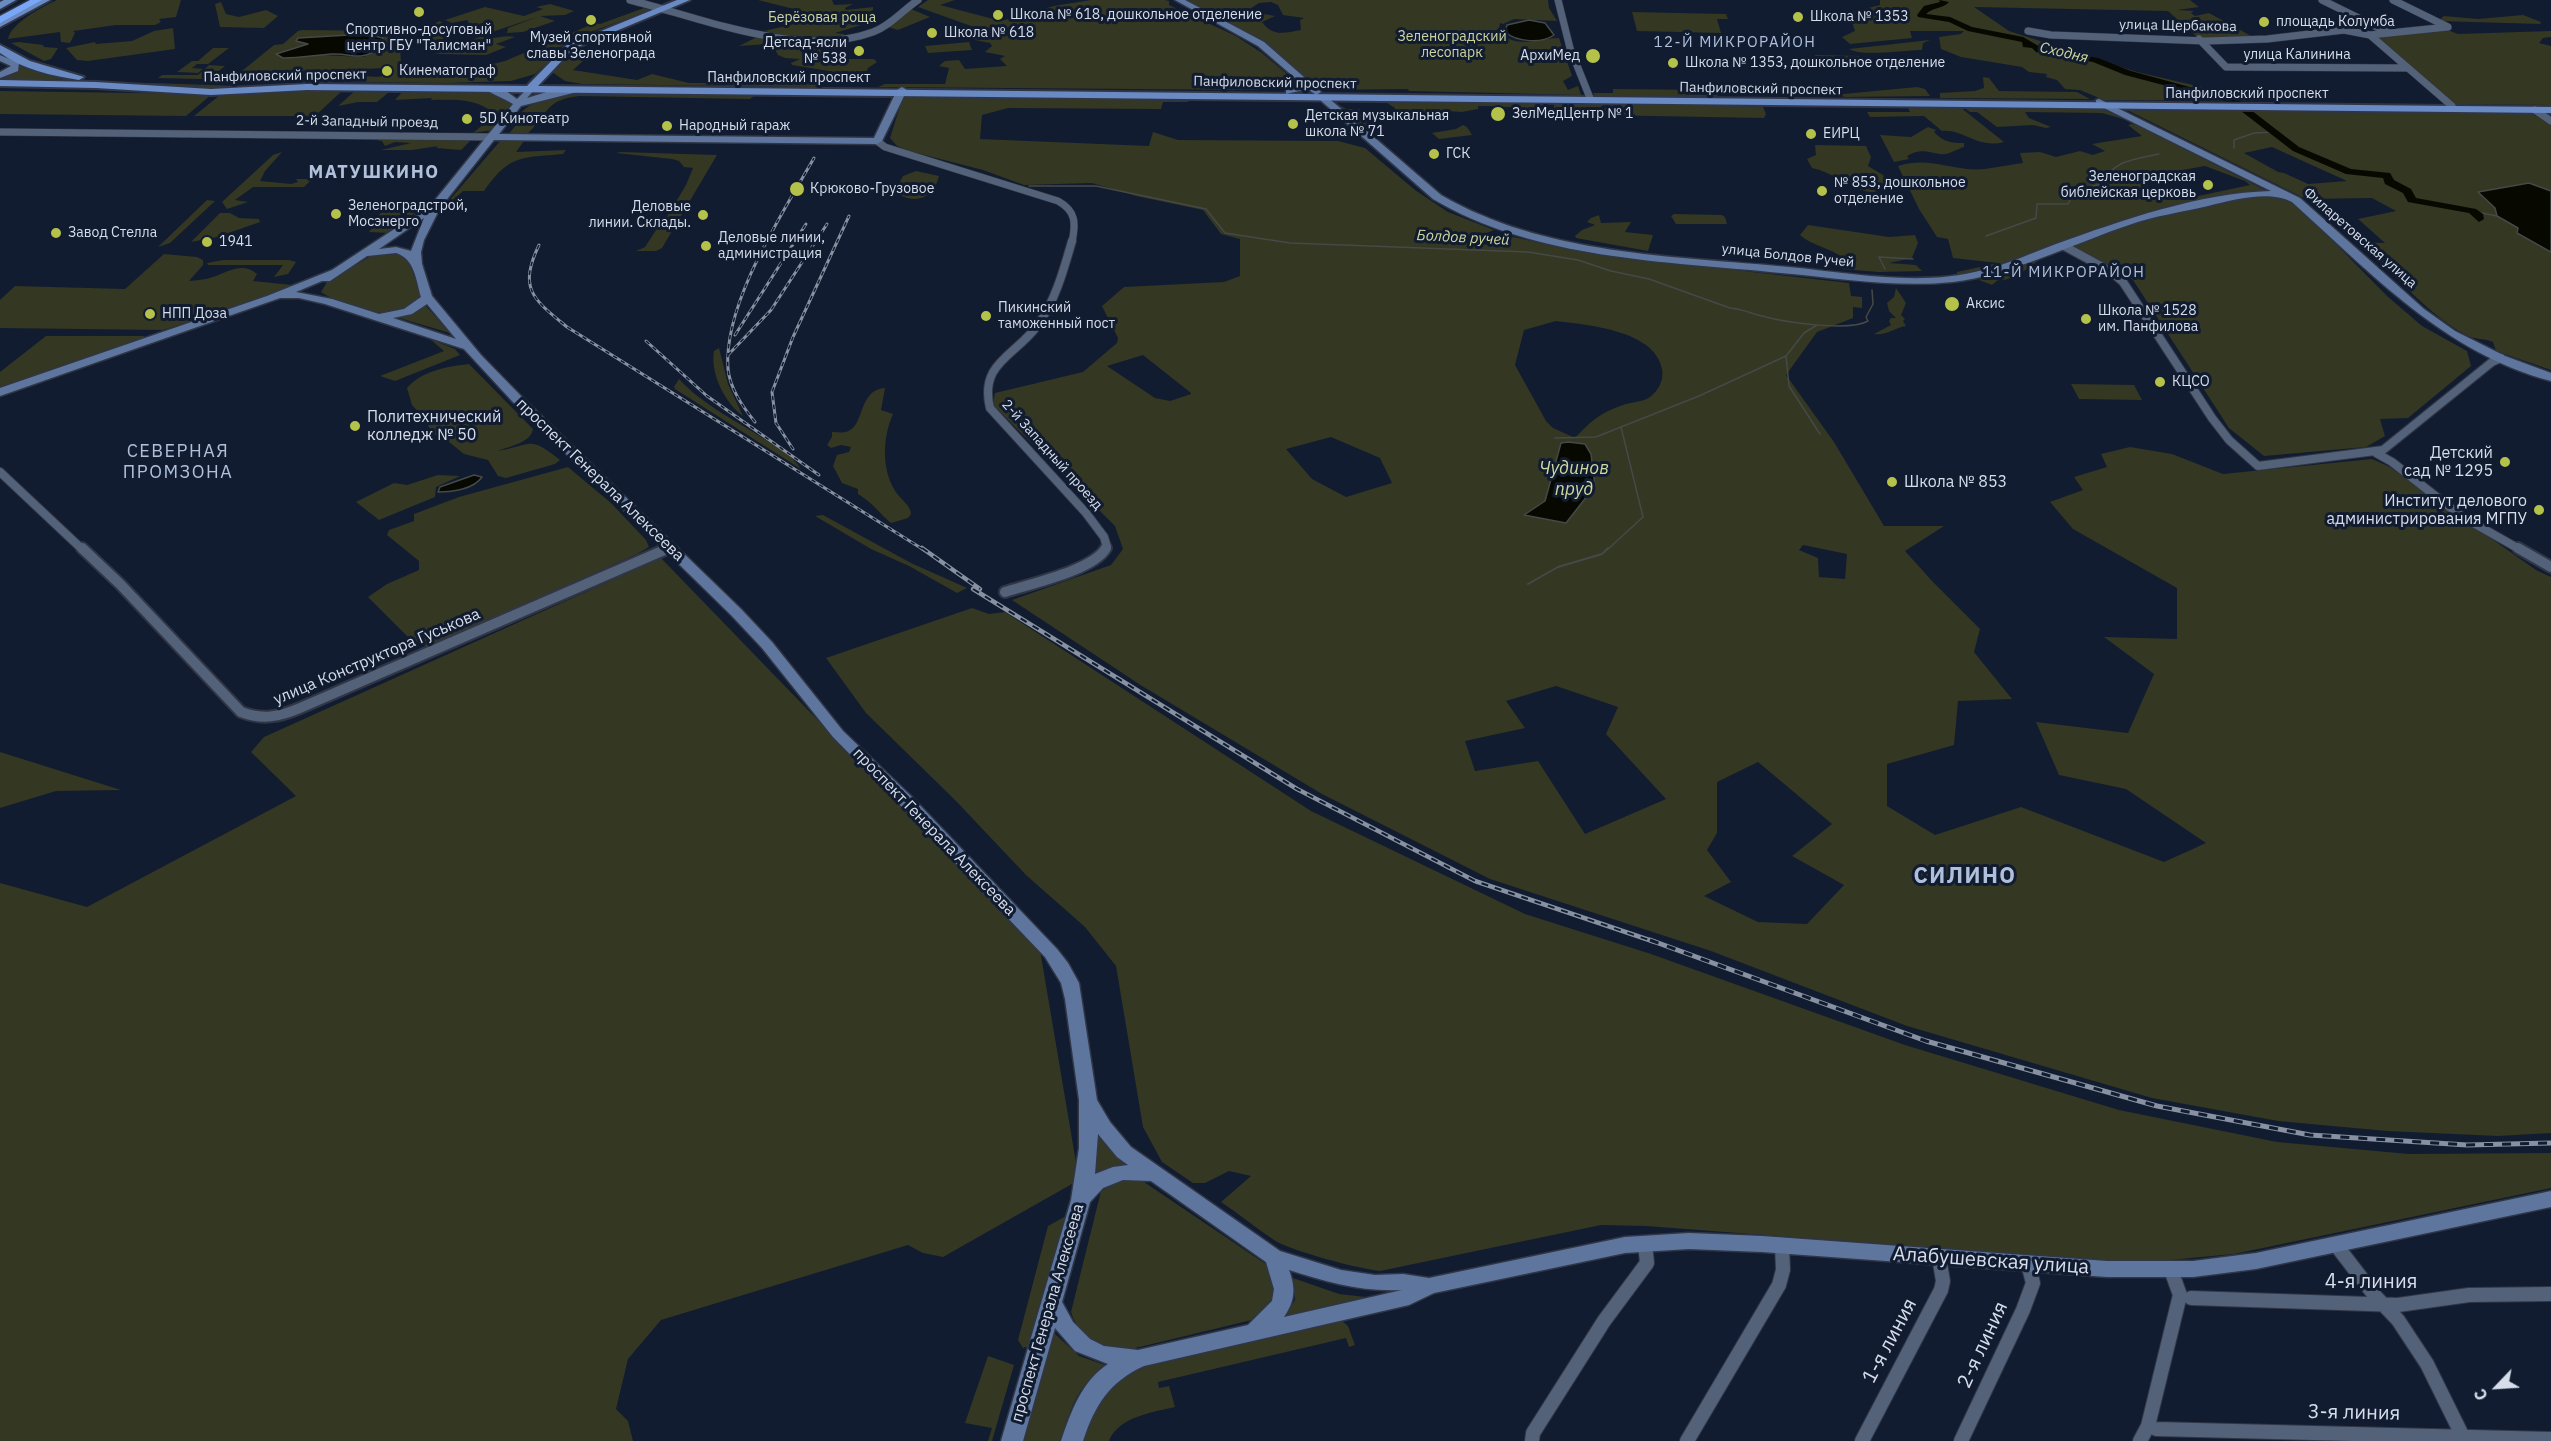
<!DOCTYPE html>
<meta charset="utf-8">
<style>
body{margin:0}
#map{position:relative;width:2551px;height:1441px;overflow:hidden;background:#111c30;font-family:"IBM Plex Sans",sans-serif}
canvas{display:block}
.north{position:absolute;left:2467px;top:1357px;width:60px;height:60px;-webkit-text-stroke:4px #111c30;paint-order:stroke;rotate:245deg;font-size:16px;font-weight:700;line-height:24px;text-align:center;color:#d6deec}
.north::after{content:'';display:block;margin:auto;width:21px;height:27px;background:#d6deec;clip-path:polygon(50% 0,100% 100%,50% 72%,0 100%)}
</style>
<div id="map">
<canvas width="2551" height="1441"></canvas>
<div class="north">С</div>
</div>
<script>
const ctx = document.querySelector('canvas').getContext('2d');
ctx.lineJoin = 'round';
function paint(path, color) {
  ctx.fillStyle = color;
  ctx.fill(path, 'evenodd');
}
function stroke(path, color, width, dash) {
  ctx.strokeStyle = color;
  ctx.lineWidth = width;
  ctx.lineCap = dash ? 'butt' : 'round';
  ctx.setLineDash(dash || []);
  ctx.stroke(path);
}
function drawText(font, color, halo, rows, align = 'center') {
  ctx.font = font + ' "IBM Plex Sans",sans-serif';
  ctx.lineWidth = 6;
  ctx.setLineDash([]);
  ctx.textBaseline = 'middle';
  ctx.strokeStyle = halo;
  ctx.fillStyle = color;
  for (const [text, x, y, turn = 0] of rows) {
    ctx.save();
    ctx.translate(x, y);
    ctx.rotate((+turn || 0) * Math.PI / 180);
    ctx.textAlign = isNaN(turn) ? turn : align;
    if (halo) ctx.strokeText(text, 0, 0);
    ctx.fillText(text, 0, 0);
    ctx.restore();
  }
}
paint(new Path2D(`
 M57 0H181L176 17 159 19 161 22 155 25H116L73 31 75 33 70 43 61 42 60 32 8 39C11 23 42 7 57 0Z
 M758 0H832L834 5 853 4 845 8 846 10 873 7V10L867 13 868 23 835 33 844 34 843 37 836 38 781 35 764 31 794 24 788 20 802 11Z
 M928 0H955L940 5 1001 21 1054 6 1091 0H1165L1169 1V5L1236 36 1262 53 1299 84 1295 86H1259V90L878 87 885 84H945L949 68 939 66 945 61 959 60 965 69 1007 66 1000 59 1005 56 985 52 992 46 990 43 960 37 974 27 918 7Z
 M1185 0H1548L1549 8 1557 21 1514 19 1503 24 1500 23 1499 29C1511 51 1542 38 1559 38L1572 76 1563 81 1568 90 1578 86 1581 95 1409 91 1408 89 1319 90 1271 47ZM1271 2 1278 5 1283 15 1304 18 1300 20 1301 30C1284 33 1273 37 1262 22L1275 16 1247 11 1259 3Z
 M1880 0H2190L2199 7 2177 10 2194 11 2191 13 2195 16 2209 13 2253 37 2199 39 2168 11 1974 7 2009 31 2137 72 2262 101 2104 100 2080 90 2065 89 2057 80 2046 77 2047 74 2029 72 2022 67 1961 57 1941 49 1939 37 1961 34 1964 31H1910L1912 38 1850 44 1842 37 1855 31 1849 13 1880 5Z
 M221 2 226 14 239 17 266 10 278 16 264 28 220 27 215 4Z
 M550 4 574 11 565 15 540 16 555 21 523 32 507 33 508 28 537 17 489 33 474 30 467 20 452 23 445 20 485 7 524 16 543 9 536 7Z
 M644 8 650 10 588 33 558 48V53L535 74 511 81 448 83 340 82 351 72 361 71 360 75C371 77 385 79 393 70L383 68 348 70 355 64 334 81 327 82 158 78 162 75H198L209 65 225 66 214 75H237L274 45 283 44 298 31 302 30 392 31 394 44 386 51 400 44 401 64 407 65H489L505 61 595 23 600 24ZM366 34 378 49 364 57 277 53 308 44 298 38Z
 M911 9 930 17 898 30 888 27Z
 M1632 12 1726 14 1728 19H1717L1721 33 1637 31Z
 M2523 15 2541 22 2540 24 2438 21 2444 16 2478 19Z
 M440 21 444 25 436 27 446 43H465L482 36C492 41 504 34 515 37L496 44 506 47 486 55 441 54 434 53 441 48 433 46 428 26Z
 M173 28 175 49 88 61 77 60 66 48 95 42 96 44 132 41 154 31Z
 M2445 29 2458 34 2551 31V37L2543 38 2539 43 2551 46V105L2454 104 2378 37Z
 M759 36 832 44 837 47 835 49 840 59H874L877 62 868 68 864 79H854L853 75 792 65 791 63 800 59 785 58 778 55 773 46 768 44 739 46Z
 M1930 40 1923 43 1922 50C1904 50 1862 57 1849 49Z
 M19 42 43 45 44 47 58 48 51 59 44 61 11 43Z
 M969 42 972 50 928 53 925 46Z
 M213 48H229L208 64H197L192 68 203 69 198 73 177 72 192 61H198Z
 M574 55 597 56 583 61 573 70 637 80 652 74 689 83H711L716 74 765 84 799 78 833 83 817 84 815 87 582 84 565 81 552 72 559 62 574 58Z
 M1815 55 1859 56 1866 62 1818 63Z
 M22 62 78 79H0V76L19 68Z
 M1983 77 1989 78 1999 91 2077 92 2090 99 1940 98V93L1975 91 1984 88Z
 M153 83 240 86C227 95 153 87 133 86Z
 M1917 87 1925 89 1930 96 1846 97 1833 95Z
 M1613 89 1716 90 1718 96 1597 97 1592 93H1613Z
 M307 90 342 91 315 116H194L220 95Z
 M356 90H389V92L377 102H358L338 106Z
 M451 90 450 93H489L494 91 513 104 492 130 473 133 492 117 485 116 488 109C471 98 451 100 431 100L432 98 395 100 403 91Z
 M0 91 202 94 211 95 186 116 0 114Z
 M572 92 891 96H754L750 99 579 96C543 100 549 115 525 136L508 135 520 120 517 117C532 99 550 98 572 92Z
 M905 97H1192L1188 102H1163L1161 109 1008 108 982 115 980 139 1149 146 1153 132 1178 140 1338 141 1365 148 1415 190 1448 212 1494 230 1480 236 1477 241 1480 244 1494 245 1513 237 1594 254 1849 283 1851 296 1862 297V308L1853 307V318L1817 332 1786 375 1834 442 1884 526H1944L1905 551 1933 582 1980 629 1974 652 2012 699 1958 701 1954 745 1887 764V806L1935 835 2021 807 2164 862 2206 843 2126 789 2059 775 2036 722 2128 733 2154 674 2104 637 2177 639V588L2073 529 2050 502 2083 490 2074 477 2107 467 2101 454 2130 447 2172 454 2223 474 2372 459 2390 467 2536 570 2551 577V1133L2498 1136 2387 1131 2278 1121 2152 1098 1907 1026 1711 951 1490 879 1322 794 1142 686 1012 600 1111 565 1123 549 1115 526 993 405 995 393 1083 372 1117 343 1118 338 1102 306 1124 287 1224 282 1240 276V239L1221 234 1203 210 1136 196 1092 183 1024 185 983 170 909 151 897 146 890 138 902 100ZM1556 321C1587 325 1655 330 1662 369 1664 380 1659 390 1650 397 1643 402 1631 402 1623 405 1600 413 1592 420 1575 438L1553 428 1546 421 1515 365 1524 330ZM1143 355 1191 393V394L1170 401 1155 398 1107 366ZM1331 437 1380 458 1392 483 1346 497 1312 479 1286 449ZM1558 450 1566 523 1524 515 1545 502 1557 465ZM1803 545 1847 554 1845 579 1819 577 1818 558 1799 550ZM1556 686 1618 707 1606 734 1666 799 1585 834 1538 761 1475 771 1465 741 1525 728 1506 701ZM1758 762 1832 824 1792 856 1844 885 1807 924 1758 922 1704 896 1731 882 1707 850 1717 833V782Z
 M1432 101 1544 102 1548 104 1547 108 1534 110C1528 107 1488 106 1478 106V109L1462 112 1433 110 1434 112 1420 113 1421 115 1406 118 1400 114 1395 113V108L1387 103Z
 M1559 102H1606V103L1594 112H1560V116L1554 113V103Z
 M1613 102 1732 104 1734 106 1763 107 1766 114 1764 118 1595 115Z
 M1338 104 1346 109H1360L1361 115 1388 116 1391 118 1366 129Z
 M1907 106 1960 107 2004 142C1977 149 1964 129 1942 131L1924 116 1870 117 1867 112H1910Z
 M1968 106 2100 108 2127 120 2102 113 2025 112 2029 118 2051 127 2046 128 2033 125 1997 127 1977 112H1970L1964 108Z
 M2133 108 2532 114 2551 122V191L2529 183 2478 192 2495 208 2497 216 2519 228 2517 233 2551 252V370L2496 351 2493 342C2485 338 2474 340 2466 335 2423 312 2395 271 2355 242L2385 243 2358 219 2396 211 2372 198 2306 199 2125 109ZM2272 147 2347 181 2308 184 2284 173 2278 172 2244 153Z
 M2132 124 2139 126 2265 190 2240 193 2135 217 2017 261 1964 275 1957 274V272L1998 263 1953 258 1948 239 1937 237 1919 209 1898 166C1926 158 1940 166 1967 169 1984 171 2006 165 2023 163L2020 153 2040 152 2056 157 2080 151 2093 155 2105 151 2092 144 2142 136 2128 125ZM2205 166 2245 181 2250 185 2184 199 2168 200 2137 178Z
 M1463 125 1467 127 1472 135 1439 139 1432 133 1456 129Z
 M1928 127 1936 130 1934 132C1943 142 1952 143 1964 143V147C1957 149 1947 156 1940 154 1928 152 1920 148 1907 156L1909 159 1894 162 1880 135 1911 137Z
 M451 139 470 141 461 150 436 148 438 146 412 150H381L411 143 395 142 385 146 382 141 376 140Z
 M501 140 524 141 516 152 566 150 563 154C521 158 510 154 484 191H463L435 217Z
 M1815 145 1866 146 1871 157 1868 166 1883 175 1889 189C1883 190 1875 193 1870 192 1849 189 1833 172 1812 168L1807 159 1816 155Z
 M282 152 265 171 260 181 291 184 298 182 296 179H312L304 187H253L235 200 248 202 227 209 222 202 273 155Z
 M621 152 717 155 662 248 656 251H636L645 247 662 221 665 220 686 185 693 168 684 167 679 161 672 159 616 153Z
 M916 171 939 176C934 197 918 205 898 194L895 191 903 176Z
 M2239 197 2277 198 2291 202 2338 241H2333L2387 296 2422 326 2467 351 2471 366 2408 418 2380 419 2385 436 2366 447 2264 456 2229 428 2133 280 2121 271 2072 247 2123 226Z
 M207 200 215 201 170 243 158 247Z
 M414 201H423L426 204 389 233 369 232 373 227 378 228 390 222 379 215 390 203Z
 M220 213H230L239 218 259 219 260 222 217 237 191 242Z
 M1674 214 1722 215 1725 217 1727 224H1676L1671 216Z
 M1599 215 1601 223 1631 222 1625 232 1653 235 1648 251 1576 238 1575 236 1582 230 1595 225 1587 222 1591 218Z
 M1808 225 1889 237 1915 235 1918 243 1912 258 1889 263 1916 265 1922 271 1879 272 1842 269 1839 255C1826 247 1811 245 1800 235Z
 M393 253 408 258 422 299C412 308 393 315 381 313 367 311 331 300 321 292L327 282 371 256Z
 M164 254 197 257 203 260V265L189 281C197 280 205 280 213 277 228 272 242 261 257 274L253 281 292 285 291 289 163 330 0 328V300L15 286 125 289Z
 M2041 258C2030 267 2012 282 1998 280L1992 285 1979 280Z
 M223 260H289L296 262 288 274 274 277 283 265H208L207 263Z
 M1896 288 1906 303 1901 315 1905 319 1903 321 1906 326C1894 328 1886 336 1874 334L1891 325 1889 321 1891 318H1896L1889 311 1887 303 1894 297Z
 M425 305 450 333 396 317Z
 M46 336H144V338L0 390V372Z
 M430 339 455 349 460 355 395 381 380 376 444 351Z
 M719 348 728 384 743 416C725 403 710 374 714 351Z
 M469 364 533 429C531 443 509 446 498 451 533 445 528 435 560 460L555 464 506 478 498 476 488 460 464 454 449 442 433 434 423 417 412 405 407 388C421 371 449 366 469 364Z
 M679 379C704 406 739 422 769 442 780 449 794 457 801 469L675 389 674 387Z
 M2071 384 2134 385 2142 400 2079 399Z
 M885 388 881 410 893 414C882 439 881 472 898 495 902 500 908 504 910 510 912 514 911 514 908 518L891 523C879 513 872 502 858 494V489L842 483 833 466 837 455 849 452 851 447 841 445 831 448 827 445 832 437V432C836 432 842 433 846 432 866 426 857 390 885 388Z
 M568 467 611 503 646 540 649 547 637 554 428 647 410 639 368 597 387 584 419 570V561L387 535 389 530 414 521V514L459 497Z
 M438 475 460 476 436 487 435 497 379 520 356 502 394 483 407 485Z
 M823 515 911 563 967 588 957 593 909 566 871 549 815 516Z
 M661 558 1040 950 1079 1180 943 1257 923 1253 908 1245 661 1320 628 1359 616 1409 628 1421 633 1441H0V883L87 907 296 796 251 752 264 737Z
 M972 608 989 614 1005 612 1311 811 1525 914 1651 954 1905 1045 2119 1110 2277 1142 2409 1154 2551 1153V1188L2234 1254 2148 1262 2082 1259 1646 1226 1601 1225 1380 1271C1359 1269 1291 1251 1274 1240 1256 1228 1239 1214 1221 1202L1251 1176 1229 1171 1205 1183H1193L1162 1162 1143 1127 1116 966 1085 927 1026 875 956 801 866 713 826 658Z
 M0 752 121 790 56 791 0 808Z
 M1097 1129 1110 1148 1128 1165 1105 1170 1092 1178Z
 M1116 1177 1141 1180 1273 1269 1279 1293 1260 1318 1127 1350C1101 1349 1079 1338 1071 1312L1102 1187Z
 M1066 1216 1029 1346 1023 1348 1018 1340 1048 1226Z
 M1293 1278 1339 1294 1384 1299 1281 1323 1295 1300Z
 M1340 1319 1348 1326 1355 1345 1349 1347 1346 1338 1158 1382 1159 1388 1169 1386 1175 1407C1153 1412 1118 1417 1109 1441H1081L1100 1394 1135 1368Z
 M1054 1333 1079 1356 1105 1365C1074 1392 1073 1403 1061 1441H1023Z
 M988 1356 1014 1365 992 1441H988L992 1428 965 1423Z`), '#343722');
const water = new Path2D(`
 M1529 20 1545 23 1554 35C1541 44 1517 42 1505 32L1507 25Z
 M366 34 383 38 379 49C358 62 353 53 332 54 316 55 300 58 283 58L276 54 308 44 296 41 298 38Z
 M2529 183 2551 191V252L2517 233 2518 228 2497 216 2495 208 2478 192Z
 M1568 442 1585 444 1591 454 1595 486 1566 523 1524 515 1545 501 1561 443Z
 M474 475 482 477C474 489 453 492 438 492L440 487Z`);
paint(water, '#070900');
stroke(water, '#454947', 1.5);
stroke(new Path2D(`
 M2234 148V140L2254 133 2273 132
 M1029 186H1096L1206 209 1225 233 1290 243 1528 252 1578 260 1611 271 1649 279 1730 308C1742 309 1750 313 1762 316 1783 322 1849 332 1868 321L1866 317 1873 304 1872 290
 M2472 211 2497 216
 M1986 236 2036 218 2037 204H2068L2075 191 2101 184C2116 159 2132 160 2159 154
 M1885 269 1879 257 1913 259
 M1786 356 1789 386 1820 434
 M1555 438 1596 437 1621 427
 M1607 550 1643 517 1621 427 1699 396 1786 356 1804 333 1817 325`), '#454947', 1.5);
stroke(new Path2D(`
 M1528 584 1558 567 1602 554 1608 548`), '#454947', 2);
paint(new Path2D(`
 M1939 0 1949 2C1943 9 1933 7 1926 14L1950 17 1972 27 2023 37 2042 48 2098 58 2131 71 2241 101 2236 104 2125 75 2093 62 2036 52 2032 48 2023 47 2022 42 1968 31 1949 22 1918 17 1917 15 1924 6 1940 2Z
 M2241 107H2247L2299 147 2351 169 2390 173 2394 180 2411 189 2416 198 2476 209 2483 214 2484 219 2479 222 2469 213 2408 202 2403 193 2385 184 2383 178 2346 174 2293 151 2241 111Z`), '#070900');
const streetFar3 = new Path2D(`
 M630 0C702 18 800 59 873 32 890 26 903 10 918 0
 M1558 0 1570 48 1590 98
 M2322 0 2389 33
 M2028 31 2051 35 2206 41 2267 39 2344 30 2370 35 2452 106
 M2370 35 2448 27 2393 0
 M2199 39 2226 67 2407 68
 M2535 110 2551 121
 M0 132 491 137
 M877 141 885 147 1058 201C1076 211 1076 223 1072 242`);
const streetFar2 = new Path2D(`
 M1072 241C1064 269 1055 302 1037 326 1015 356 979 363 990 408L1086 513 1104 537 1107 547 1105 550
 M2064 246 2110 271 2123 282 2212 418 2229 440 2258 466 2383 450 2492 362 2501 358
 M2376 453 2392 462 2461 516 2521 550
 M0 472 83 550
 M666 550 670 548`);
const streetFar1 = new Path2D(`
 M82 548 120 584 241 712C262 720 279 717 300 708L669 548
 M2518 548 2551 567
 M1005 592C1030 584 1094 570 1106 548`);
const street = new Path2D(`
 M2336 1245 2376 1297 2398 1320 2427 1364 2465 1441
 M2191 1298 2398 1305 2469 1295 2551 1294
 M2156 1429 2551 1439
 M1532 1441 1533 1433 1604 1321 1647 1263 1645 1243
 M1687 1441 1779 1285 1783 1270 1782 1246
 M1862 1441 1941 1290 1943 1281 1939 1257
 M1961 1441 2023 1310 2033 1283 2028 1264
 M2140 1441 2148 1426 2180 1295 2171 1270`);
const secondary = new Path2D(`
 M1175 0H1185L1264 42 1321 92 1316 95 1308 89 1286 94V90L1302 84 1258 46Z
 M0 55 19 63 18 71 0 78V72L11 66 0 61Z
 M490 86 506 91 517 99 530 86 535 89 527 98C541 94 568 83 581 91L521 106 499 134 874 138 897 90 902 87 907 90 882 141 877 144 494 140 440 208 424 240 421 252 422 264 432 296 481 355 520 395 741 609 772 642 843 731 912 797 1057 949 1068 963 1079 983 1097 1100 1110 1122 1131 1147 1280 1251 1341 1270 1375 1275 1403 1274 1429 1278 1625 1237 1689 1233 1762 1236 2107 1261H2193L2256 1253 2551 1191V1207L2256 1269 2193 1277H2107L1762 1252 1689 1249 1625 1253 1434 1293 1409 1305 1144 1366C1109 1382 1095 1405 1083 1441H1061C1071 1412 1081 1382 1108 1364L1075 1351 1055 1328 1023 1441H1001L1071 1200 1079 1148V1100L1065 999 1061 983 1045 957 900 805 833 737 762 648 731 615 512 401 464 349 325 304 299 298H280L0 396V388L267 296 332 270 431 205 513 104C504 98 493 95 485 89ZM424 218 411 251 396 247 379 249ZM396 253C415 259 416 280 421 297L404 309 379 314 332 299 296 292 322 281H330L367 256ZM427 304 456 339 393 318 412 314ZM1098 1134 1117 1157 1128 1165 1113 1167 1095 1174ZM1123 1180 1151 1181 1266 1262 1274 1289 1272 1301 1248 1325 1138 1350 1104 1346 1090 1339 1073 1322 1062 1302 1090 1202 1103 1188ZM1289 1270C1327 1282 1361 1292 1402 1290L1284 1317C1295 1301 1296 1288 1289 1270Z
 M1319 95H1325L1441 195C1544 255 1673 256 1789 267 1852 273 1921 287 1983 270 2008 264 2032 253 2056 244 2123 220 2199 193 2271 191L2096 104V100L2099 99 2300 198 2424 309 2455 331 2505 356 2551 373V381C2445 353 2371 273 2292 202 2268 190 2234 200 2208 206 2182 212 2154 216 2129 225 2075 243 2008 276 1953 282 1896 288 1838 278 1781 273 1665 261 1536 260 1433 199L1319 99Z`);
const primary = new Path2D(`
 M4 0H16L0 9V2Z
 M38 0H50L0 27V20Z
 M677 0H690L573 49 538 86 2551 107V113L307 90 211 95 96 88 0 86V80L96 82 211 89 307 84 527 86 567 45Z
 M0 45 30 61 84 77 79 80C52 76 22 69 0 53Z`);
const highway = new Path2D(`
 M30 0H42L0 23V16Z`);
stroke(streetFar3, '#303646', 8);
stroke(streetFar2, '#303646', 10);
stroke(streetFar1, '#303646', 14);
stroke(street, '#303646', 16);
stroke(secondary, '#303646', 3);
stroke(primary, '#303646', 4);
stroke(highway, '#303646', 3);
stroke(streetFar3, '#536179', 7);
stroke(streetFar2, '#536179', 8);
stroke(streetFar1, '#536179', 10);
stroke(street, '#536179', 14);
paint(secondary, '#5e769e');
paint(primary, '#6a8ac4');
paint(highway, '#79a6f6');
const railFar2 = new Path2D(`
 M539 245C518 289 533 299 567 327L924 550
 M735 335 806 224
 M646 341 707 396 819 475
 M728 355 771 310 827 224
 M755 422C743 407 730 389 728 369 723 304 782 214 814 158
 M793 449 776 423 772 392 793 337 849 216`);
const railFar1 = new Path2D(`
 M922 548 980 589
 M973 589 1297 789 1475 881 1655 942`);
const rail = new Path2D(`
 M1650 940 1926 1041 2157 1106 2310 1135 2467 1145 2551 1143`);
stroke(railFar2, '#8791a1', 3);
stroke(railFar1, '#8791a1', 4.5);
stroke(rail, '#8791a1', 5);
stroke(railFar2, '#111c30', 1.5, [4.5]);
stroke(railFar1, '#111c30', 2, [7]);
stroke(rail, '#111c30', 3, [9]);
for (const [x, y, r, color] of [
 [419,12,6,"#b4c24a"],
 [998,15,6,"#b4c24a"],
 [1798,17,6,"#b4c24a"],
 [591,20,6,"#b4c24a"],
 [2264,22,6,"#b4c24a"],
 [932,33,6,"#b4c24a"],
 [859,51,6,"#b4c24a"],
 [1593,56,8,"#b4c24a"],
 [1673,63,6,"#b4c24a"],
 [387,71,6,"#b4c24a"],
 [1498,114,8,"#b4c24a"],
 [467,119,6,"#b4c24a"],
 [1293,124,6,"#b4c24a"],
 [667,126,6,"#b4c24a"],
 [1811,134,6,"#b4c24a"],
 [1434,154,6,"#b4c24a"],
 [2208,185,6,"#b4c24a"],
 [797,189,8,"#b4c24a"],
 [1822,191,6,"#b4c24a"],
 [336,214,6,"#b4c24a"],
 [703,215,6,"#b4c24a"],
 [56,233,6,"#b4c24a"],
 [207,242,6,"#b4c24a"],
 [706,246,6,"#b4c24a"],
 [1952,304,8,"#b4c24a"],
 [150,314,6,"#b4c24a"],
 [986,316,6,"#b4c24a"],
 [2086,319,6,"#b4c24a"],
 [2160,382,6,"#b4c24a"],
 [355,426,6,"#b4c24a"],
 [2505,462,6,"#b4c24a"],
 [1892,482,6,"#b4c24a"],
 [2539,510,6,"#b4c24a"]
]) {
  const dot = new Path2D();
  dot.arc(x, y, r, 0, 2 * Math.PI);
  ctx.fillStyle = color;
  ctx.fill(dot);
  stroke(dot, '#111c30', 2);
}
drawText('14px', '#d6deec', '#111c30', [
 ["Школа № 618, дошкольное отделение",1010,15],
 ["Школа № 1353",1810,17],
 ["площадь Колумба",2276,22],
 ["Спортивно-досуговый",419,30,"center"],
 ["центр ГБУ \"Талисман\"",419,46,"center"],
 ["Школа № 618",944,33],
 ["Музей спортивной",591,38,"center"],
 ["славы Зеленограда",591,54,"center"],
 ["Детсад-ясли",847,43,"right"],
 ["№ 538",847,59,"right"],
 ["АрхиМед",1580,56,"right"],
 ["Школа № 1353, дошкольное отделение",1685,63],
 ["Кинематограф",399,71],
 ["ЗелМедЦентр № 1",1512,114],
 ["Детская музыкальная",1305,116],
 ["школа № 71",1305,132],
 ["5D Кинотеатр",479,119],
 ["Народный гараж",679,126],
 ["ЕИРЦ",1823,134],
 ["ГСК",1446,154],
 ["Зеленоградская",2196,177,"right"],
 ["библейская церковь",2196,193,"right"],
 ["№ 853, дошкольное",1834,183],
 ["отделение",1834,199],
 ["Крюково-Грузовое",810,189],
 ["Зеленоградстрой,",348,206],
 ["Мосэнерго",348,222],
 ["Деловые",691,207,"right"],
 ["линии. Склады.",691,223,"right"],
 ["Завод Стелла",68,233],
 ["Деловые линии,",718,238],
 ["администрация",718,254],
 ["1941",219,242],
 ["Аксис",1966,304],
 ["Пикинский",998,308],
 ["таможенный пост",998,324],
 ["Школа № 1528",2098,311],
 ["им. Панфилова",2098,327],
 ["НПП Доза",162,314],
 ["КЦСО",2172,382]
], 'left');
drawText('14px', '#cdd59d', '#111c30', [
 ["Берёзовая роща",822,18],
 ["Зеленоградский",1452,37],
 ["лесопарк",1452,53]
]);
drawText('14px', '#d6deec', '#111c30', [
 ["улица Щербакова",2178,26,1],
 ["улица Калинина",2297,55],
 ["Панфиловский проспект",285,76,-1],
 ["Панфиловский проспект",789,78],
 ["Панфиловский проспект",1275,83,1],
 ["Панфиловский проспект",1761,89,1],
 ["Панфиловский проспект",2247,94],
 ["2-й Западный проезд",367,122,1],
 ["Филаретовская улица",2360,238,41],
 ["улица Болдов Ручей",1788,256,6],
 ["2-й Западный проезд",1052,455,48]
]);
ctx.letterSpacing = '1.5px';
drawText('15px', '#b0c0db', '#111c30', [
 ["12-Й МИКРОРАЙОН",1735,43],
 ["11-Й МИКРОРАЙОН",2064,273]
]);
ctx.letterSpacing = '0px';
drawText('italic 15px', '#cfd89f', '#111c30', [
 ["Сходня",2064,53,13],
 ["Болдов ручей",1463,238,3]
]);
drawText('16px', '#d6deec', '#111c30', [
 ["Политехнический",367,417],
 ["колледж № 50",367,435],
 ["Детский",2493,453,"right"],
 ["сад № 1295",2493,471,"right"],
 ["Школа № 853",1904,482],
 ["Институт делового",2527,501,"right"],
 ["администрирования МГПУ",2527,519,"right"]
], 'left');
drawText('16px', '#d6deec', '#111c30', [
 ["проспект Генерала Алексеева",600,480,44],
 ["улица Конструктора Гуськова",377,657,-23],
 ["проспект Генерала Алексеева",934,832,46],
 ["проспект Генерала Алексеева",1048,1313,-74]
]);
ctx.letterSpacing = '1.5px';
drawText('bold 18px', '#b0c0db', '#111c30', [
 ["МАТУШКИНО",374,173]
]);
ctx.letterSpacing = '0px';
ctx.letterSpacing = '1.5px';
drawText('18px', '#b0c0db', '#111c30', [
 ["СЕВЕРНАЯ",178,452],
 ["ПРОМЗОНА",178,473]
]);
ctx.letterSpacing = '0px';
drawText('italic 18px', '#cfd89f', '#111c30', [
 ["Чудинов",1574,469],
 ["пруд",1574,490]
]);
drawText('20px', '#d6deec', '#111c30', [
 ["Алабушевская улица",1991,1261,4],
 ["4-я линия",2371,1282],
 ["1-я линия",1890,1341,-62],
 ["2-я линия",1983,1345,-65],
 ["3-я линия",2354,1413,1]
]);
ctx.letterSpacing = '1.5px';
drawText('bold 22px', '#b0c0db', '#111c30', [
 ["СИЛИНО",1965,877]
]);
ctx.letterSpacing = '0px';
</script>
